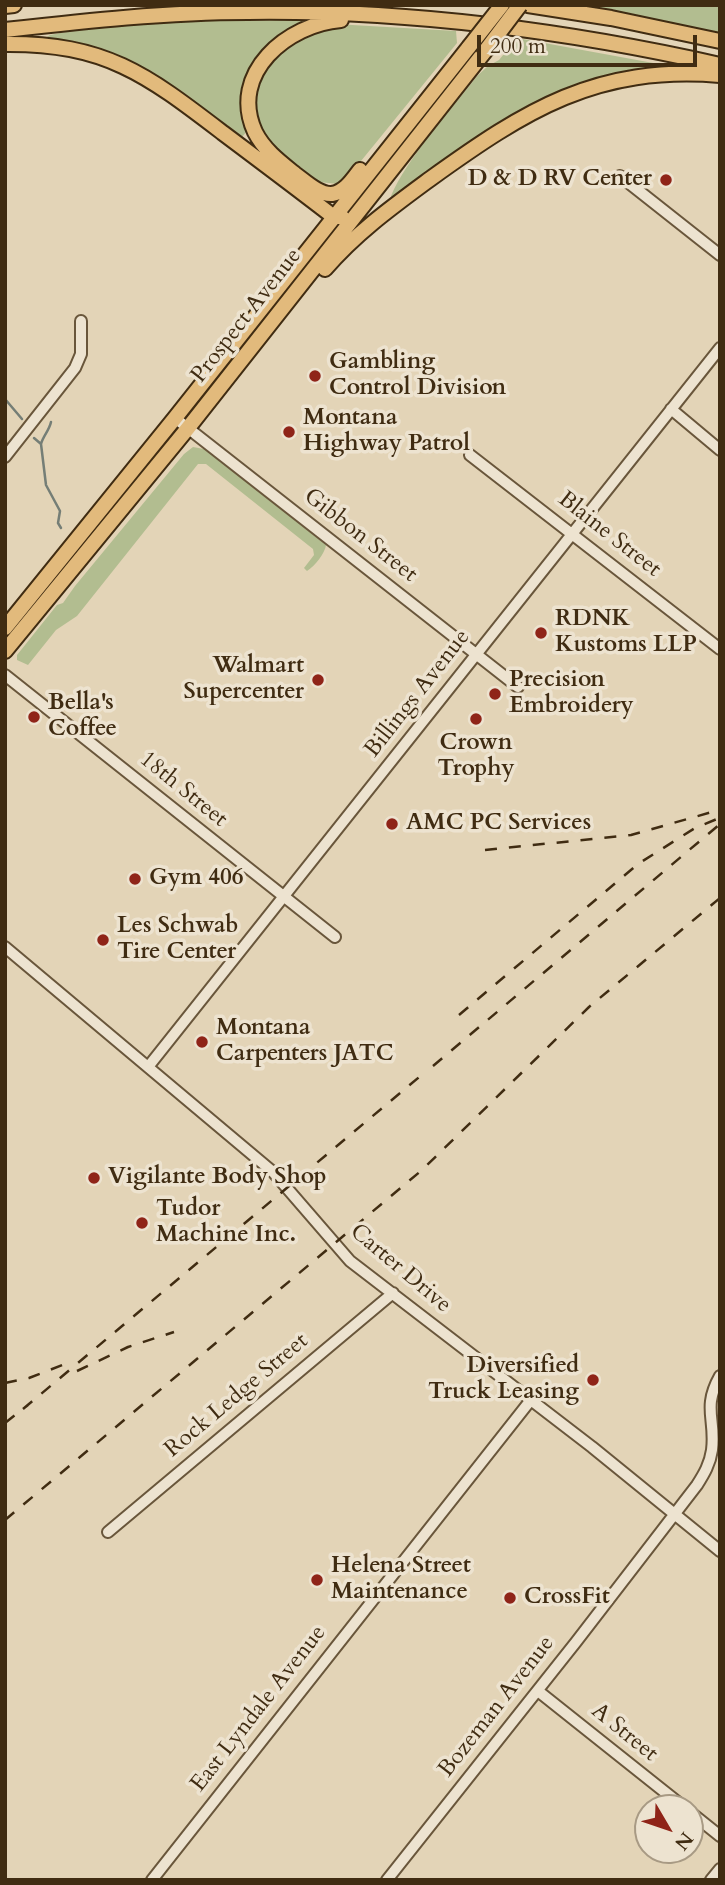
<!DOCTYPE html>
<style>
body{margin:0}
#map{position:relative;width:725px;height:1885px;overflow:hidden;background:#e3d4b7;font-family:Cardo,serif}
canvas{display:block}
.frame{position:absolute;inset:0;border:7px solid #402c12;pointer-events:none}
.north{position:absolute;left:634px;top:1794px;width:70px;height:70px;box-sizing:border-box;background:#ede3d0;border:2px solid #a89a84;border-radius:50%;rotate:129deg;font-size:19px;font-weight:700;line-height:28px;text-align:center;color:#402c12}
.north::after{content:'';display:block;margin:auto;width:24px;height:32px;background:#8f2418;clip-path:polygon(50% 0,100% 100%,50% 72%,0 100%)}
.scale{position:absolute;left:477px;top:35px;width:220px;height:32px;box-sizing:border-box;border:4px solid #402c12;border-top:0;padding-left:9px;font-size:21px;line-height:24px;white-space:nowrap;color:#402c12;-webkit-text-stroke:5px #ede3d0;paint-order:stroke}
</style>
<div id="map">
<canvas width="725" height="1885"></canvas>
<div class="frame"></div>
<div class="north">N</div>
<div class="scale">200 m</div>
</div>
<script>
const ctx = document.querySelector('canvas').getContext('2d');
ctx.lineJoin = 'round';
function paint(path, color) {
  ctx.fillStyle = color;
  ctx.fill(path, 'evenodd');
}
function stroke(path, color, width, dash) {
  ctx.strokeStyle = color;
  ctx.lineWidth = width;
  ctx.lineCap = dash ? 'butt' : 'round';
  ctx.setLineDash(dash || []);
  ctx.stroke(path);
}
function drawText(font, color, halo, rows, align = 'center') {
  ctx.font = font + ' Cardo,serif';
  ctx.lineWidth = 7;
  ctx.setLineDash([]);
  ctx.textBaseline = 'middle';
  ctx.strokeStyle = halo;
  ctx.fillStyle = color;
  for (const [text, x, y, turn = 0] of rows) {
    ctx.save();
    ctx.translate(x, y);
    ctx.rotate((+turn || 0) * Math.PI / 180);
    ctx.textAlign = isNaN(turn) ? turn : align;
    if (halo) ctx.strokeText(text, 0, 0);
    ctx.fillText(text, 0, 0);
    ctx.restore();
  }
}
paint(new Path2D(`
 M575 5H720V33L703 29Z
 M302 20V24L260 58 250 128 242 137 162 79 126 62 44 39 50 35 106 24 184 21Z
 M335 24 456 31 457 43 348 177 338 184 319 182 282 156 260 132 253 95 266 65 303 33Z
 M517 38 686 69 552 97 520 110 483 134 393 201 391 196C407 158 451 110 477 76L488 66 499 60Z
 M193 447 204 449 216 457 326 545C325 553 315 566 307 571L304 568 314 555 313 549 206 464H198L77 616 56 630 28 665 17 660V655L57 605 63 603 75 586 184 454Z`), '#b2bd90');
stroke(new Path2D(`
 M5 399 22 419
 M51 422C49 431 43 436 41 444L46 485 60 511 58 523 61 528
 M34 438 41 444`), '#757e76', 2.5);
const minor = new Path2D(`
 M620 176 720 255
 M671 409 720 450
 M175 418 518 687
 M470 455 720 649
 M5 457 75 368 81 354V321
 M5 675 335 937
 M5 947 273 1172 350 1261 592 1447 720 1551
 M148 1067 720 348
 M108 1532 393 1293
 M538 1691 685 1808
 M690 1812 720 1836
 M152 1880 530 1401
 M387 1880 576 1642 697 1485C704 1474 710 1464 712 1450 716 1419 702 1408 720 1376
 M711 1880 720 1869`);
const highway = new Path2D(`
 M528 5 611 18 720 41
 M5 6 14 5
 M341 20C288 24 228 73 255 132 264 150 280 162 295 174 305 181 319 195 332 194 345 192 353 179 360 170
 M5 30C86 21 167 12 248 12 408 10 564 30 720 65
 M5 44C106 43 147 75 223 133 259 160 295 187 330 214L343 218
 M325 269C356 233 392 207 430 179 526 110 596 65 720 75
 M5 628 175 418 469 47
 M5 651 188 428 486 50`);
stroke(minor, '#69563b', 14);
stroke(highway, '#402c12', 18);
stroke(minor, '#ede3d0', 10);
stroke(highway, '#e2ba7c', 14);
stroke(new Path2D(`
 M485 850 631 835 712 812
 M459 1015 638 864 695 828 717 819
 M433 1066 720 824
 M77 1371 128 1347 174 1332
 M5 1383 29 1378 70 1362
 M23 1409 424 1073
 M5 1423 28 1405
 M5 1520 422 1170 589 1007 720 898`), '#402c12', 2.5, [12, 12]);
const highwayBridge = new Path2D(`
 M469 47 502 5
 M486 50 520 5`);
stroke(highwayBridge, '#402c12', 18, []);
stroke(highwayBridge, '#e2ba7c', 14);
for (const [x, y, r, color] of [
 [666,180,7,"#8f2418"],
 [315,376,7,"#8f2418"],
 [289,432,7,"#8f2418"],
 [541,633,7,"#8f2418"],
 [318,680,7,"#8f2418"],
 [495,694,7,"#8f2418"],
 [34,717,7,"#8f2418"],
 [476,719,7,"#8f2418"],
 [392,824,7,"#8f2418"],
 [135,879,7,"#8f2418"],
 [103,940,7,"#8f2418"],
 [202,1042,7,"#8f2418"],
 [94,1178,7,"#8f2418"],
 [142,1223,7,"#8f2418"],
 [593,1380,7,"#8f2418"],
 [317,1580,7,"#8f2418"],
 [510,1598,7,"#8f2418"]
]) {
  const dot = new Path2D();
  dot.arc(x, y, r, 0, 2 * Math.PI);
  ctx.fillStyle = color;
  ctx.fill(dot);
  stroke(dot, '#ede3d0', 2.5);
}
drawText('bold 23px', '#402c12', '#ede3d0', [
 ["D & D RV Center",652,180,"right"],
 ["Gambling",329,363],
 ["Control Division",329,389],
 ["Montana",303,419],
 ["Highway Patrol",303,445],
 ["RDNK",555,620],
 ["Kustoms LLP",555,646],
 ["Walmart",304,667,"right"],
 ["Supercenter",304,693,"right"],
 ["Precision",509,681],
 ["Embroidery",509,707],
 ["Bella's",48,704],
 ["Coffee",48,730],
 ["Crown",476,744,"center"],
 ["Trophy",476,770,"center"],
 ["AMC PC Services",406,824],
 ["Gym 406",149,879],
 ["Les Schwab",117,927],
 ["Tire Center",117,953],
 ["Montana",216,1029],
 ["Carpenters JATC",216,1055],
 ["Vigilante Body Shop",108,1178],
 ["Tudor",156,1210],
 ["Machine Inc.",156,1236],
 ["Diversified",579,1367,"right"],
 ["Truck Leasing",579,1393,"right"],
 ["Helena Street",331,1567],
 ["Maintenance",331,1593],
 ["CrossFit",524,1598]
], 'left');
drawText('23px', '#402c12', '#ede3d0', [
 ["Prospect Avenue",247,316,-52],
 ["Blaine Street",609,535,38],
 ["Gibbon Street",360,536,38],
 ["Billings Avenue",418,694,-52],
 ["18th Street",183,790,39],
 ["Carter Drive",400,1269,40],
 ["Rock Ledge Street",237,1396,-40],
 ["Bozeman Avenue",497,1707,-52],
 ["East Lyndale Avenue",259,1709,-52],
 ["A Street",624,1733,39]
]);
</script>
